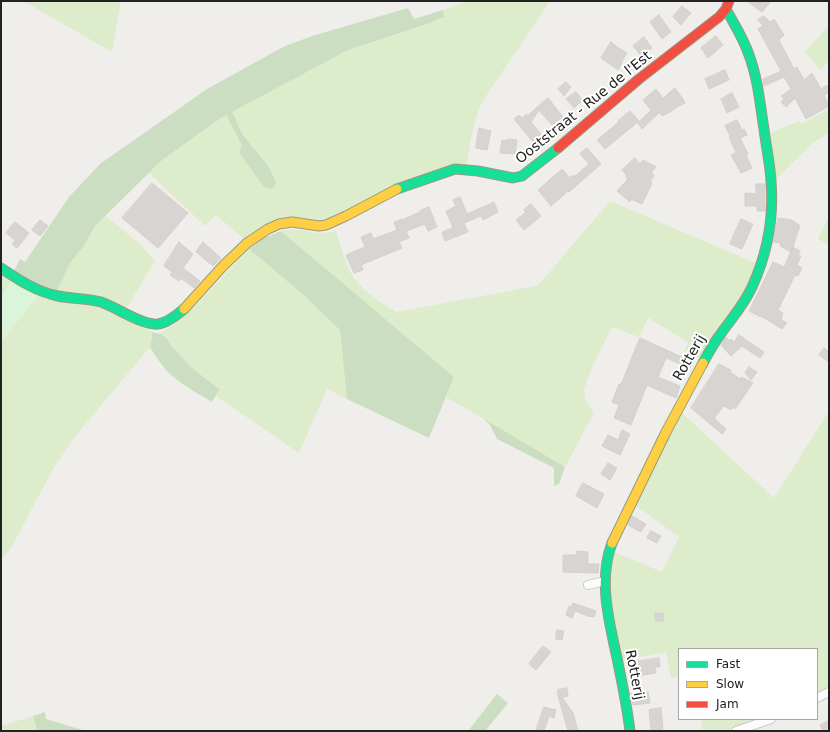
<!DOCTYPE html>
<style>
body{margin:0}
#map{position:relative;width:830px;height:732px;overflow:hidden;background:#f0eeeb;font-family:"DejaVu Sans",sans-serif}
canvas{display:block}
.frame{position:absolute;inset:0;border:2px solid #222;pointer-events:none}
.legend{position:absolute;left:678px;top:648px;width:140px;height:72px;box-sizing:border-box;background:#fff;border:1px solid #a7a7a7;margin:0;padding:5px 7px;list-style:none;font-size:12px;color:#222}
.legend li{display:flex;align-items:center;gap:8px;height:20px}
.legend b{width:20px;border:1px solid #a7a7a7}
</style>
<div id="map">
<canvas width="830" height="732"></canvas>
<div class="frame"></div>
<ul class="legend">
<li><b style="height:5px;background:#16e098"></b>Fast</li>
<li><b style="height:5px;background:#ffcf43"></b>Slow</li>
<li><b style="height:5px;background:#f24e42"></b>Jam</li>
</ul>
</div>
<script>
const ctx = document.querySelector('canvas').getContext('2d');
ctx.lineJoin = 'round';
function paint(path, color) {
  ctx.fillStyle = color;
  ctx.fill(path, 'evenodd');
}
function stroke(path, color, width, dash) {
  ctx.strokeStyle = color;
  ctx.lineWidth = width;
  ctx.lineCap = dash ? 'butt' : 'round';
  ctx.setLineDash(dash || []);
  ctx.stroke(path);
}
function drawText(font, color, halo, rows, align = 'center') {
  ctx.font = font + ' "DejaVu Sans",sans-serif';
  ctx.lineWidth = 4;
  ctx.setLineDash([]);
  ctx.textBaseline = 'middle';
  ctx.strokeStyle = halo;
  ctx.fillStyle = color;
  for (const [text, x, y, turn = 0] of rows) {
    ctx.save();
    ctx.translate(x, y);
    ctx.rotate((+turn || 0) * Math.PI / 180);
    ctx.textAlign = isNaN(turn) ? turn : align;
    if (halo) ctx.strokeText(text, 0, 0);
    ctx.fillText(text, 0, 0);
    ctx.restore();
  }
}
paint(new Path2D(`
 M22 1H121L112 52 25 2Z
 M467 1H550L482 102C474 122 469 144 467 165L336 218 315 221 291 219 246 241 216 215 205 226 149 173 161 161 221 118 226 115 242 147 239 150 264 187 274 175 262 157 242 134 232 112 348 50 430 23 444 17 443 10Z
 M829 25V62L828 61 821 70 805 52Z
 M829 109V133L814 142 774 181 766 135 799 121 802 124Z
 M610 201 758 264 746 294 700 359 685 351 688 342 648 318 639 337 612 327 591 370 584 389 585 399 594 413 565 467 446 397 454 377 281 231C295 227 306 232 320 233 325 233 331 232 336 231 340 244 344 258 349 270 359 289 379 301 396 312L536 286 542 281Z
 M106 216 141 245 155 261 126 309 53 292 58 289 70 263 83 247 96 225Z
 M829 217V246L818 238Z
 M249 249 300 292 340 330 347 399 327 389 299 453 216 396 220 388 191 367 175 350 171 343 160 333 172 326 193 308Z
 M1 274 11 280 1 300Z
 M38 296 47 300 98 307 113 313 152 332V338L150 347 77 434 53 469 11 548 1 560V341Z
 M829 411V689L817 695V649H679V677L671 678 666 652 622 660 610 594V574L614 552 662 572 679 537 635 505 681 412 774 498Z
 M33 716 37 731H1V726Z
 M701 719H765L727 731H703Z`), '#ddeccb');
paint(new Path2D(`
 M408 8 414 19 443 10 444 17 430 23 348 50 232 112C236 119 239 128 243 135 254 150 270 163 276 182L274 187 270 189 264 187 241 155 239 150 242 146 226 115 221 118 161 161 96 225 83 247 70 263 58 289 53 292 13 273 20 259 25 262 69 197 100 164 207 89 283 47 312 36Z
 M281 231 454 377 429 438 347 399 340 330 300 292 249 249 262 239Z
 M152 332C166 334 167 339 175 350 180 355 185 361 190 366 199 374 210 381 220 389L212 402C197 393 180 384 167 371 161 364 155 356 150 347L152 338Z
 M484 419 565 467 559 484 554 486V468L497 439 490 425Z
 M497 694 508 703 485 731H468Z
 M45 712 46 719 86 731H37L33 716Z`), '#cbdec1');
paint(new Path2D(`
 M11 280 38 296 1 341V300Z`), '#daf5da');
const building = new Path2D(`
 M747 1H771L762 12Z
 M682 6 691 13 681 25 673 17Z
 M659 15 671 32 662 39 650 22Z
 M764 16 770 22 774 19 784 35 779 40 794 69 797 67 804 80 812 73 821 89 827 85 829 89V92L824 95 829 106 806 119 795 98 786 107 781 102 784 99 781 96 791 89 784 77 764 86 763 79 781 71 758 29 763 26 758 20Z
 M716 36 723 45 708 58 701 48Z
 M644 37 652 48 641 56 633 46Z
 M611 42 617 47 627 53 621 63H622L618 70 601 58Z
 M725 70 729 80 709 89 705 79Z
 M566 82 571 87 564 96 558 89Z
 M675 88 683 99 685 103 677 107 672 111 662 116 660 112 642 129 638 123 651 110 643 100 656 89 663 98Z
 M576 92 583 100 574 108 566 99Z
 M732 93 739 107 727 113 721 99Z
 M548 98 563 117 552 125 539 110 531 122 541 134 533 142 514 119 519 115 522 118 527 114 528 115Z
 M630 111 639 121 605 149 597 140 619 122 618 121Z
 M737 120 742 130 744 129 747 135 740 138 748 154 746 155 752 168 741 173 731 155 736 153 729 137 730 136 725 126Z
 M479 128 491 131 487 150 476 148Z
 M508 139 517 140 515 154 500 153 502 140 508 141Z
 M587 148 601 164 569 192 568 191 551 206 538 190 562 169 570 178 573 175 574 177 589 164 580 154Z
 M635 158 640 164 643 160 656 167 651 173 654 175 650 182 652 183 642 204 631 199 630 202 617 191 628 179 626 177 627 176 622 170Z
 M152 183 188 213 158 248 122 218Z
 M756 184H765V211H757V206H745V193L756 194Z
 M460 197 467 214 494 202 498 212 483 220 481 216 464 223 468 232 445 241 442 232 453 228 446 211 456 206 453 200Z
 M531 204 541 216 524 230 516 220 526 212 524 210Z
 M429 207 437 227 428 231 425 224 406 231 409 238 399 242 402 248 361 265 363 270 354 273 346 255 365 247 361 237 371 233 373 239 397 230 394 222 402 219V220L420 212V211Z
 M778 218 792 220 800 226 791 252 780 246 781 243 774 242Z
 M741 219 753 224 742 249 730 244Z
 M40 220 48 226 40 236 32 230Z
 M15 222 29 233 17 248 12 244 15 240 6 233Z
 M179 242 193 254 183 268 200 281 194 288 181 278 179 281 170 275 172 272 164 266Z
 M203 242 221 258 213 266 196 252Z
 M793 247 800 251 798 255 801 256 797 265 802 268 798 276 795 275 778 310 783 313 781 319 787 323 782 329 761 316V317L749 311 773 262 784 267Z
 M739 335 764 352 760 358 742 346 731 356 721 345 726 337 730 341 731 339 734 342Z
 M640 338 693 362 690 368 666 358 658 377 680 386 676 398 647 385 631 425 614 418 619 405 612 402 619 384H621Z
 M824 348 829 352V362L819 355Z
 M719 364 731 370 730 372 740 379 742 377 753 383 735 409 732 407 731 410 724 406 714 418 726 429 722 434 691 408Z
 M749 367 757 372 751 380 745 373Z
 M622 430 630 434 620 455 602 446 608 435 618 440Z
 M608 463 617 468 610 480 601 474Z
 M583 483 604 494 597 508 576 496Z
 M632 516 646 524 641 532 628 525Z
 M651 531 661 536 657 543 647 538Z
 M577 551 588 552V564H599L598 573 563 572V555H576Z
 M573 603 596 611 594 617 590 616V617L575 611 572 618 566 615 569 606 571 607Z
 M655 613H663L664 621H656Z
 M557 630 564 631 562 640 556 639Z
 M543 646 551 652 536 670 529 664Z
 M659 658 660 667H655L656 673 637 676 635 662Z
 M567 688 568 696 562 697 573 713 578 731H568L557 692 558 691V690Z
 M648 692 650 703 633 705 631 694Z
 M544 707 556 710 554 718 549 716 544 731H536Z
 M661 708 663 729 651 730 649 710Z
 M829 721V731H823L820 725Z`);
paint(building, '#d7d4d2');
stroke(building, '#d3d0cc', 1);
const street = new Path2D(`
 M588 585 605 581
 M817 698 829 692
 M736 731 771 719`);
const fast = new Path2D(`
 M397 189 455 169 478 171 513 178 522 176 558 148
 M1 268C19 280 37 292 58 296 72 299 87 298 101 302 116 307 143 326 158 324 167 323 177 315 184 309
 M703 363C708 354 713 344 720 335 731 319 744 305 752 287 767 254 774 217 771 181 770 163 766 147 764 129 760 104 758 79 749 55 744 39 734 24 726 9
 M612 543C598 580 609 621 617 658 622 682 627 706 630 731`);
const slow = new Path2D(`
 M184 309 223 266 247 243 268 229 279 224 292 222 319 226 326 225 346 216 397 189
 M612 543 666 432 703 363`);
const jam = new Path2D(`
 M558 148 639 79 719 17 726 9 729 1`);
stroke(street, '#c9c8c7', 10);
stroke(fast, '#999a82', 11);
stroke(slow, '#999a82', 11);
stroke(jam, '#999a82', 11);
stroke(street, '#fdfcfc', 8);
stroke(fast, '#16e098', 9);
stroke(slow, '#ffcf43', 9);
stroke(jam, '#f24e42', 9);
drawText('14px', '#222', '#fff', [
 ["Ooststraat - Rue de l'Est",584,108,-39],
 ["Rotterij",690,358,-60],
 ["Rotterij",634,675,79]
]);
</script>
